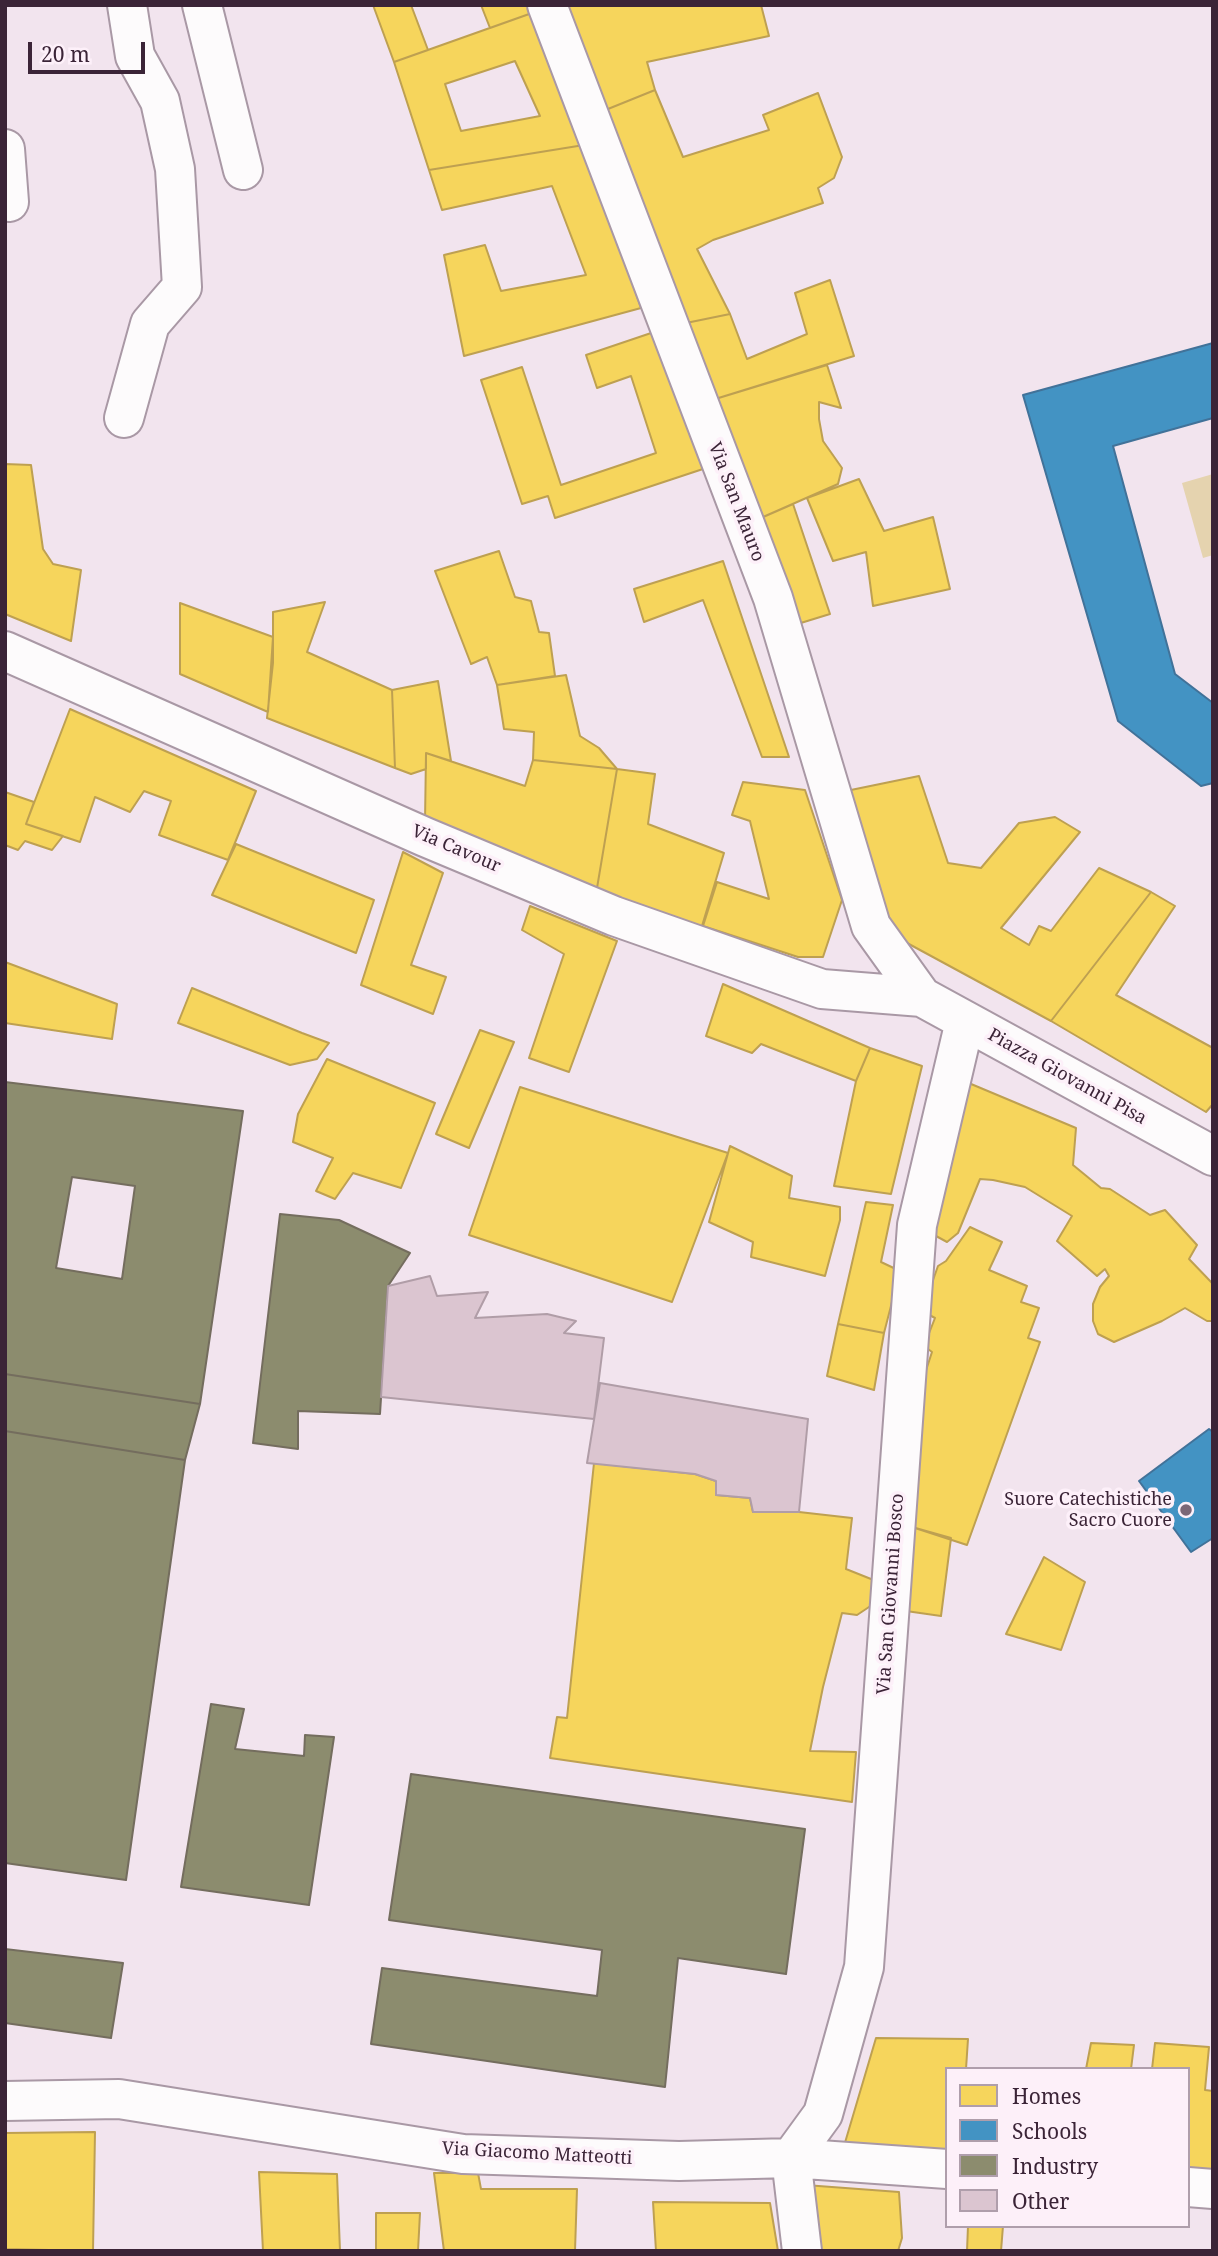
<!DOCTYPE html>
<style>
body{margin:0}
#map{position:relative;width:1218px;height:2256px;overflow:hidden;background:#f2e4ee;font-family:"Noto Serif",serif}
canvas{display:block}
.frame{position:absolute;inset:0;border:7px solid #3b2437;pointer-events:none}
.legend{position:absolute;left:945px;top:2067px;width:245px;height:161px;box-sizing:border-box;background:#fdf0f9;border:2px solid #af9eab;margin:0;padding:9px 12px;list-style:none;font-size:21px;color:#3b2437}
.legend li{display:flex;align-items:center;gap:14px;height:35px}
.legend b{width:35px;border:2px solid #af9eab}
.scale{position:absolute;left:28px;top:42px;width:117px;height:32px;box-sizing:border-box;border:4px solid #3b2437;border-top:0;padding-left:9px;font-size:21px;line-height:24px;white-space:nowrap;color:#3b2437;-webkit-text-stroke:5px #fdf0f9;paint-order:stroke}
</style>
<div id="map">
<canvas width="1218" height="2256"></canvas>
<div class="frame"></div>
<ul class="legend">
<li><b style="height:19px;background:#f6d55c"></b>Homes</li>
<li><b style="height:19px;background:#4393c3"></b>Schools</li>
<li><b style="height:19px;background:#8c8c6e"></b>Industry</li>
<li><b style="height:19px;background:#dbc5d0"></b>Other</li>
</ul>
<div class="scale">20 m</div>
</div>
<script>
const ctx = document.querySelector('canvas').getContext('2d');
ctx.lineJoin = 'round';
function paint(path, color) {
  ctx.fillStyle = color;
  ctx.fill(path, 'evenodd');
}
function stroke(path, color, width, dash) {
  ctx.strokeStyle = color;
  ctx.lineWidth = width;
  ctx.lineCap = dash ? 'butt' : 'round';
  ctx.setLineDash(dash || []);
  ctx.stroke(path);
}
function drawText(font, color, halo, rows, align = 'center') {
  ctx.font = font + ' "Noto Serif",serif';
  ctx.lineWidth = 7;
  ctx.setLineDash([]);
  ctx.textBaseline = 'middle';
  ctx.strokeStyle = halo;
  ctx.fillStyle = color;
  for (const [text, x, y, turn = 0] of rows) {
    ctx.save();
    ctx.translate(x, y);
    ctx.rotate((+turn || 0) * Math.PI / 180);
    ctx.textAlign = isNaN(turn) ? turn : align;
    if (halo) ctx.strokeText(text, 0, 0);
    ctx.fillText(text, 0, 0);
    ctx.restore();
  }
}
paint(new Path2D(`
 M1213 474V555L1203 558 1182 483Z`), '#e5d3af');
const homes = new Path2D(`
 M373 5H411L428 50 394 62Z
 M481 5H528L532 13 490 28Z
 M560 5H761L769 36 647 62 655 90 603 111Z
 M532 13 584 145 429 170 394 62ZM515 61 540 116 461 131 445 84Z
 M655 90 683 157 769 130 763 115 818 93 842 157 834 178 818 188 823 203 713 240 697 249 730 314 686 323 603 111Z
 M584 145 641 308 464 356 444 255 485 245 501 291 586 275 552 186 442 210 429 170Z
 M830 280 854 356 712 400 686 323 730 314 747 359 807 334 795 293Z
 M660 330 706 468 555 518 548 496 522 504 481 380 522 367 561 485 656 453 631 376 597 388 586 355Z
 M827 365 841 408 819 402V419L823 441 842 468 838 484 754 521 712 400Z
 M5 464 31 465 43 549 53 564 81 570 71 641 5 614Z
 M859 479 884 531 933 517 950 589 873 606 866 552 833 561 807 498Z
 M793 504 830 614 791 626 754 521Z
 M499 551 515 597 531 601 539 632 549 633 555 676 497 685 487 657 471 664 435 571Z
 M723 561 789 757H762L703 600 644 622 634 589Z
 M325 602 307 652 392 690 395 768 267 718 273 663V612Z
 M180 603 273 637 268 712 180 674Z
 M566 675 580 736 599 748 617 769 533 760 534 732 504 729 497 685Z
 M438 681 451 761 426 753V769L411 774 395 768 392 690Z
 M70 709 256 791 228 860 159 835 171 801 144 791 130 812 95 797 80 842 26 824Z
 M426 753 525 786 533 760 617 769 596 894 425 822Z
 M617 769 655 774 648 824 724 853 699 936 596 894Z
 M919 776 948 863 981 868 1019 823 1055 817 1080 832 1001 928 1029 945 1039 926 1051 931 1099 868 1151 892 1051 1021 896 937 882 926 846 791Z
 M743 782 805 790 842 900 823 957H798L703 926 717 882 769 899 750 821 732 815Z
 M5 792 34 802 26 824 63 836 52 850 25 841 18 850 5 845Z
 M236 844 374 900 356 953 212 895Z
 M403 852 443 873 411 965 446 977 433 1014 361 985Z
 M1151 892 1175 906 1116 995 1213 1048V1104L1206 1112 1051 1021Z
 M530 906 617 941 569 1072 529 1058 564 954 522 930Z
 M5 962 117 1004 112 1039 5 1023Z
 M723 984 870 1048 856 1081 761 1044 752 1053 706 1036Z
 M192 988 302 1033 329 1043 317 1059 290 1065 178 1023Z
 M480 1030 514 1042 469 1148 436 1134Z
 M870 1048 922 1066 891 1194 834 1186 856 1081Z
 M327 1059 435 1103 401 1188 353 1173 335 1199 316 1191 333 1158 293 1142 298 1114Z
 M952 1076 1076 1128 1073 1165 1101 1188 1110 1189 1150 1215 1165 1210 1197 1245 1189 1259 1213 1284V1321H1207L1185 1308 1162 1321 1114 1342 1098 1334 1093 1321V1304L1100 1287 1109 1276 1105 1269 1097 1276 1057 1241 1072 1216 1025 1187 993 1180 980 1179 958 1233 947 1242 925 1230Z
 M520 1087 728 1153 672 1302 469 1235Z
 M730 1146 792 1176 789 1198 840 1207V1220L825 1276 751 1257 753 1242 709 1222Z
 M866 1202 893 1205 881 1262 900 1271 884 1333 838 1324Z
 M970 1227 1002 1242 989 1270 1027 1286 1021 1302 1039 1308 1028 1338 1040 1342 967 1545 912 1527 907 1469 923 1413 914 1407 932 1352 924 1346 935 1318 922 1311 938 1266 946 1261Z
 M838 1324 884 1333 874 1390 827 1376Z
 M594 1463 695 1474 716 1481V1495L750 1498 753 1512H799L852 1518 846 1569 876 1581 875 1603 857 1615 842 1613 823 1687 810 1751 856 1752 852 1802 550 1758 557 1717 567 1718Z
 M912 1527 951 1538 941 1616 906 1611Z
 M1044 1557 1085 1582 1061 1650 1006 1634Z
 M876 2038 968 2039 966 2069H947V2154L844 2146Z
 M1091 2043 1134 2045 1131 2069H1086Z
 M1155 2043 1209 2047 1205 2090 1213 2091V2172L1188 2170V2069H1152Z
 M95 2132 93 2251 5 2249V2133Z
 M259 2172 337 2174 340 2251H263Z
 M434 2173H478L481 2189H577L575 2251H444Z
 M805 2185 899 2192 902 2238 898 2251H816Z
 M653 2202 770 2203 778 2251H656Z
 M376 2213H420L418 2251H376Z
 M968 2226H1003L1001 2251H967Z`);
paint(homes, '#f6d55c');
stroke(homes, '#bea051', 2);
const schools = new Path2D(`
 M1213 343V418L1113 446 1175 674 1213 703V783L1201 786 1118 721 1023 395Z
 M1209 1429 1213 1432V1538L1191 1552 1139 1481Z`);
paint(schools, '#4393c3');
stroke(schools, '#417299', 2);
const industry = new Path2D(`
 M5 1082 243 1111 200 1404 5 1374ZM72 1177 135 1186 122 1279 56 1268Z
 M280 1214 339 1220 410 1253 388 1286 380 1414 298 1411V1449L253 1443Z
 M5 1374 200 1404 185 1460 5 1431Z
 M5 1431 185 1460 126 1880 5 1863Z
 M211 1704 244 1709 235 1749 304 1756 305 1735 334 1737 309 1905 181 1887Z
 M411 1774 805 1829 786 1974 678 1958 665 2087 371 2044 382 1968 597 1996 602 1950 389 1920Z
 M5 1949 123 1963 111 2038 5 2023Z`);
paint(industry, '#8c8c6e');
stroke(industry, '#746d5e', 2);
const building = new Path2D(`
 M430 1276 437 1296 488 1292 475 1318 547 1314 576 1321 564 1333 604 1338 594 1419 381 1397 388 1286Z
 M600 1383 808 1419 799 1512H753L750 1498 716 1495V1481L695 1474 587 1463Z`);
paint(building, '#dbc5d0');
stroke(building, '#b09da7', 2);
const minor = new Path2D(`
 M202 5 243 170
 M547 5 773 598 871 926 922 997
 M5 149 9 202
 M124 418 150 324 182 287 175 169 160 101 135 56 127 5
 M5 651 425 837 614 916 822 989 922 997 1213 1156
 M5 2101 119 2099 463 2154 679 2161 791 2158 947 2169
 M1188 2187 1213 2189
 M802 2251 791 2158 823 2114 864 1967 917 1225 965 1021`);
stroke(minor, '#a998a5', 42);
stroke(minor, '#fdfbfc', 38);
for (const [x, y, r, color] of [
 [1186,1510,7,"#7b6777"]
]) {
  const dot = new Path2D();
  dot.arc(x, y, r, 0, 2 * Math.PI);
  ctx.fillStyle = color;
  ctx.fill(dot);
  stroke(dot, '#fdf0f9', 2.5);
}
drawText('18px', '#3b2437', '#fdf0f9', [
 ["Via San Mauro",736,502,69],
 ["Via Cavour",456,849,23],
 ["Piazza Giovanni Pisa",1067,1077,29],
 ["Via San Giovanni Bosco",891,1594,-86],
 ["Via Giacomo Matteotti",537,2154,3]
]);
drawText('18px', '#3b2437', '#fdf0f9', [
 ["Suore Catechistiche",1172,1500],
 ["Sacro Cuore",1172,1521]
], 'right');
</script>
